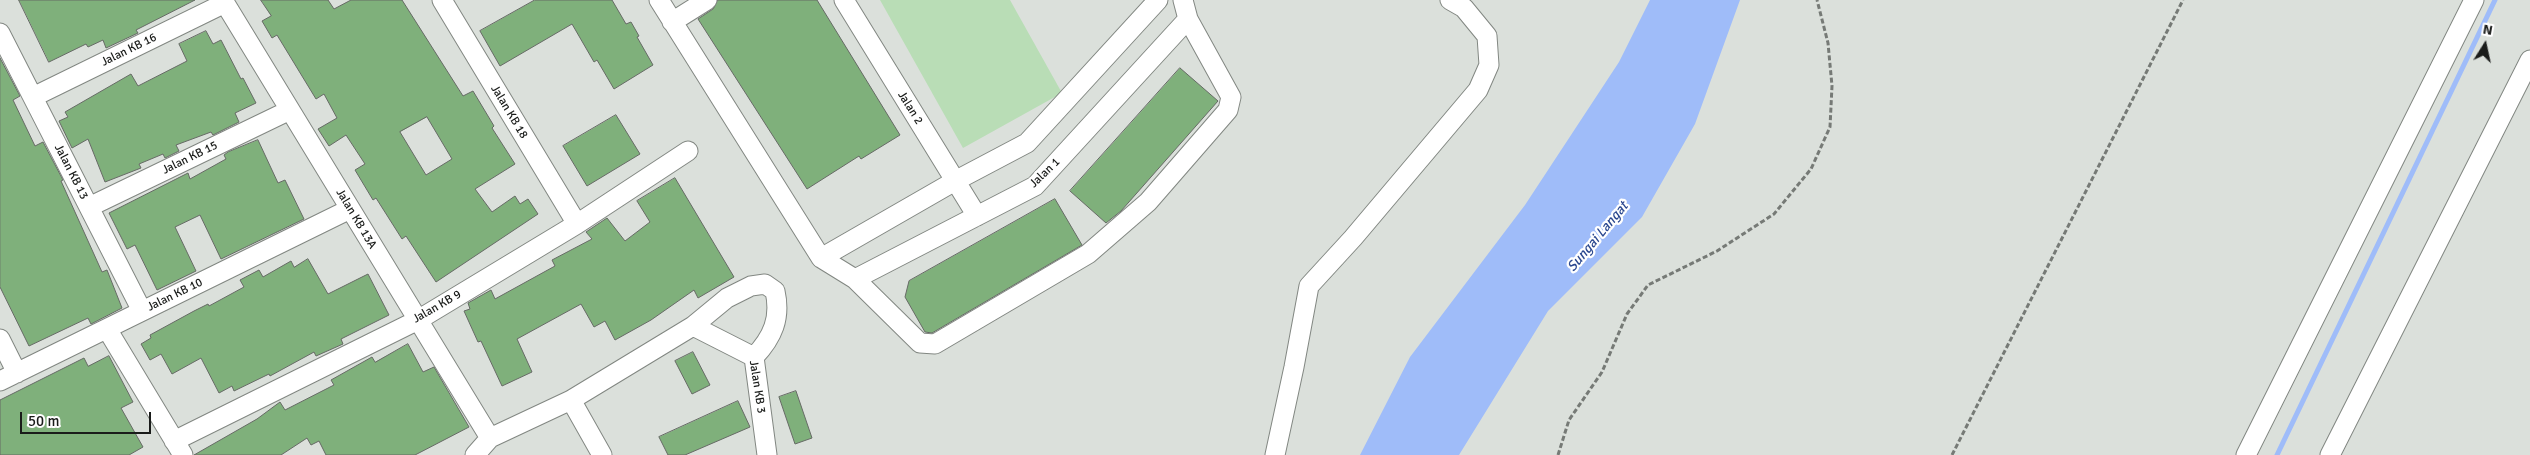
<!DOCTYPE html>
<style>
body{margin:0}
#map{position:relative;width:2530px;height:455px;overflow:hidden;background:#dbe0db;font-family:Signika,sans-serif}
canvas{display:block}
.north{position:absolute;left:2460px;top:20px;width:50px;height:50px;-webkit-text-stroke:4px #fff;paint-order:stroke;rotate:10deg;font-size:14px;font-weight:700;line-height:20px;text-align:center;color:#1a1c1a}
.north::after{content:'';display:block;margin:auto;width:18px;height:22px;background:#1a1c1a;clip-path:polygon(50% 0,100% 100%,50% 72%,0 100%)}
.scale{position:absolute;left:20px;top:412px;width:131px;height:22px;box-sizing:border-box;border:2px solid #1a1c1a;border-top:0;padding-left:6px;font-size:15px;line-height:18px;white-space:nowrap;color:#1a1c1a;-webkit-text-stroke:4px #fff;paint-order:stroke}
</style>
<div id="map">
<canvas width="2530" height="455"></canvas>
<div class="north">N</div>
<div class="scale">50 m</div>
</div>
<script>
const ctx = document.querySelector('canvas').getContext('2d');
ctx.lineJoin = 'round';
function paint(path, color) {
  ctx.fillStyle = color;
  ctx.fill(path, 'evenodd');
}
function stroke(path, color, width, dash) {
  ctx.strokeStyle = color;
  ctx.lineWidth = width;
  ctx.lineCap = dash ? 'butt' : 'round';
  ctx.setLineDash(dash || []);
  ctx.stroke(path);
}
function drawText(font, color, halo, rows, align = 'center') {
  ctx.font = font + ' Signika,sans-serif';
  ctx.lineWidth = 4.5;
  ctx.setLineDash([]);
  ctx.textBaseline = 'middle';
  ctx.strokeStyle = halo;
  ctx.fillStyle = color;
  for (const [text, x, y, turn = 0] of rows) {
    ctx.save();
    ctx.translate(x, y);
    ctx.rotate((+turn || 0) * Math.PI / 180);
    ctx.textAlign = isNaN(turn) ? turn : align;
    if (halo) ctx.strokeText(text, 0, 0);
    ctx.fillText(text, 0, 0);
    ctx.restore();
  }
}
paint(new Path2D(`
 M880 0H1010L1062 93 963 148Z`), '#b9ddb6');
paint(new Path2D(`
 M1650 0H1740L1695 124 1642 217 1548 311 1459 455H1360L1410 357 1525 205 1619 62Z`), '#9fbcf9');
stroke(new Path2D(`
 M2277 455 2495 0`), '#9fbcf9', 5);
const building = new Path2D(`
 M19 0H195L136 30 138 33 106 48 103 40 88 47 86 44 49 62Z
 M261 0H328L334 9 351 0H402L463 96 473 91 494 126 492 128 515 164 475 189 492 212 515 196 520 204 528 199 538 214 436 282 406 236 402 239 376 198 373 200 355 170 365 164 346 135 329 146 318 129 337 118 324 94 316 99 277 35 272 38 262 21 271 16ZM427 117 452 159 426 175 400 132Z
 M535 0H612L626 24 631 22 639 36 637 37 653 65 614 89 597 60 594 62 572 24 500 66 480 31Z
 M718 0H817L900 135 861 159 859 156 807 189 698 19 713 9Z
 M206 31 213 44 221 40 241 79 243 78 256 103 235 113 239 122 213 135 211 132 176 145 179 151 165 158 163 154 139 164 141 168 105 182 88 139 72 148 59 121 68 117 65 112 131 74 138 86 187 61 179 44Z
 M0 58 20 96 13 100 35 146 43 142 63 180 61 181 102 272 107 270 122 308 91 324 88 318 29 346 0 287Z
 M1180 68 1218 101 1121 211 1106 223 1070 191Z
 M616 115 640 154 587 186 563 146Z
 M258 140 278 183 285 180 304 219 221 259 200 215 175 227 196 271 157 290 135 245 127 249 109 213 188 173 190 179 226 159 224 155 228 152Z
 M675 178 734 277 698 298 694 290 651 320 615 340 605 321 594 327 581 304 517 339 532 372 502 386 481 341 478 342 464 311 470 309 468 303 491 290 495 299 555 266 552 260 592 239 586 232 607 218 625 241 650 222 637 201Z
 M1055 199 1082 245 932 333 925 332 905 297 909 281Z
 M308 259 328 294 368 274 389 315 341 339 343 344 316 356 314 352 270 376 269 374 234 391 232 386 219 393 201 358 172 374 161 354 150 360 141 344 151 338 150 335 194 311 208 304 209 306 244 287 240 280 259 270 263 277 291 261 294 267Z
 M408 344 423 372 434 367 469 427 415 455H326L319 441 311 445 307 438 281 455H194L257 419 280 402 285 410 334 385 331 380 372 357 375 362Z
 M693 352 710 385 692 394 675 361Z
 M109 356 133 402 121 408 143 447 129 455H0V400L84 358 88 366Z
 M796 391 812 438 795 444 779 397Z
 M738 401 750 427 685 455H668L659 437Z`);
paint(building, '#7fb07b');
stroke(building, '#666a65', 1);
const minor = new Path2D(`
 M223 0 490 438
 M442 0 577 224
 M659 0 821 258 855 279 1035 186 1188 19 1183 0
 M844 0 977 216
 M672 22 707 0
 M0 33 142 311
 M33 97 225 3
 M89 207 290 110
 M821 258 955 181 1027 143 1158 0
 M855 279 920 343 935 344 1088 254 1148 202 1228 110 1231 97 1188 19
 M693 326 754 357 767 455
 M107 329 183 455
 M0 339 17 373
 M0 381 350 209
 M571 400 602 455
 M174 441 418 320 577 224 688 151
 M475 455 490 438 571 400 693 326 727 298 751 286 765 284 775 291C781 318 773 337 754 357
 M1275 455 1294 367 1309 286 1353 238 1478 90 1489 65 1487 36 1464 8 1450 0
 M2246 455 2474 0
 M2330 455 2530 60`);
stroke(minor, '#828782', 21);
stroke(new Path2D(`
 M1558 455 1569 420 1602 372 1627 314 1648 285 1717 251 1774 214 1811 169 1830 127 1832 86 1828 43 1817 0
 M1952 455 2183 0`), '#767a76', 3, [5, 2.5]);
stroke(minor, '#fff', 19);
drawText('12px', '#1a1c1a', '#fff', [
 ["Jalan KB 16",129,50,-26],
 ["Jalan 2",910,108,58],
 ["Jalan KB 18",509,112,59],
 ["Jalan KB 15",190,158,-26],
 ["Jalan KB 13",71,172,63],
 ["Jalan 1",1045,173,-44],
 ["Jalan KB 13A",356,219,59],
 ["Jalan KB 10",175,295,-26],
 ["Jalan KB 9",437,307,-30],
 ["Jalan KB 3",757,387,81]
]);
drawText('italic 14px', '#2c4990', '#fff', [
 ["Sungai Langat",1598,237,-50]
]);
</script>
